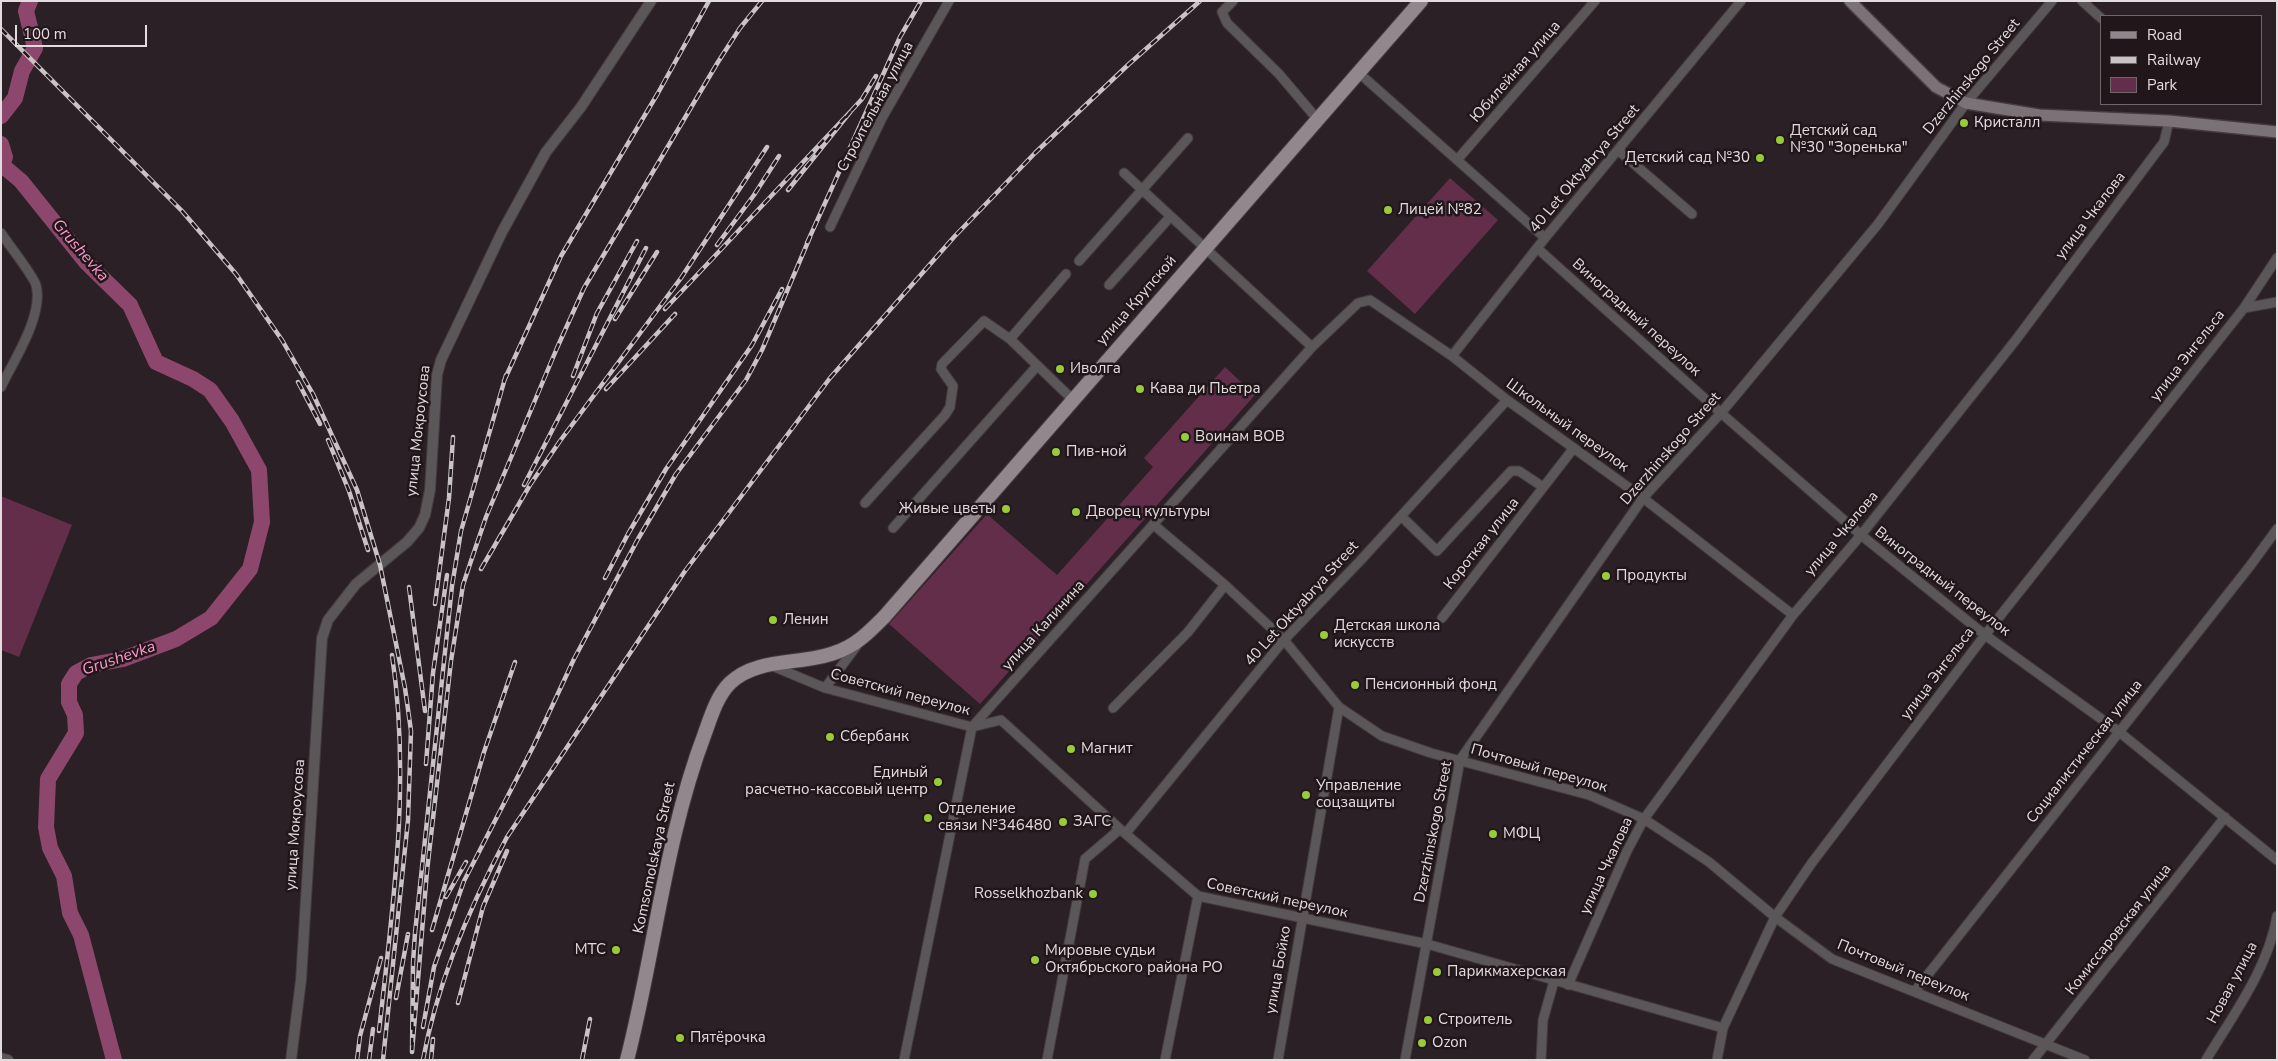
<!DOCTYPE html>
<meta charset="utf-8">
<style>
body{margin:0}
#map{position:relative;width:2278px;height:1061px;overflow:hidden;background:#2a2025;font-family:"Nunito Sans",sans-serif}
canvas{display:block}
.frame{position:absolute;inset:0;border:2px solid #e3dcdf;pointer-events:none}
.legend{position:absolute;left:2100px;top:15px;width:162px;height:90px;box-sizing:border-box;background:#21171b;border:1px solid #6f6669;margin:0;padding:6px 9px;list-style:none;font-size:15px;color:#e3dcdf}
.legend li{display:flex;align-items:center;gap:10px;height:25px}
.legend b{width:25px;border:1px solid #6f6669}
.scale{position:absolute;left:15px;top:25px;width:132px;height:22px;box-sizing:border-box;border:2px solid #e3dcdf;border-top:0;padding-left:6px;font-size:15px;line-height:18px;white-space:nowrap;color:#e3dcdf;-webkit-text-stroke:4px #21171b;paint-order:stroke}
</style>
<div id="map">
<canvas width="2278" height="1061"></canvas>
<div class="frame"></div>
<ul class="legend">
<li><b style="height:6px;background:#92878c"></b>Road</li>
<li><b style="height:6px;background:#cac3c6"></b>Railway</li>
<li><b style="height:14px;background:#622e4a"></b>Park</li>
</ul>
<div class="scale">100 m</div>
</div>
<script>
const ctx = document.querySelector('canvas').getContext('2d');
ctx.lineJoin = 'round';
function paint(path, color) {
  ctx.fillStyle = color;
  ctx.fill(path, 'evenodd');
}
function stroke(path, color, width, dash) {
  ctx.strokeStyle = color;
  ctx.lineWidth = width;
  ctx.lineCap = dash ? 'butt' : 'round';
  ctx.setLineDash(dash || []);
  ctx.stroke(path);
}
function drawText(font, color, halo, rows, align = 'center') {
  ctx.font = font + ' "Nunito Sans",sans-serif';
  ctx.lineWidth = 5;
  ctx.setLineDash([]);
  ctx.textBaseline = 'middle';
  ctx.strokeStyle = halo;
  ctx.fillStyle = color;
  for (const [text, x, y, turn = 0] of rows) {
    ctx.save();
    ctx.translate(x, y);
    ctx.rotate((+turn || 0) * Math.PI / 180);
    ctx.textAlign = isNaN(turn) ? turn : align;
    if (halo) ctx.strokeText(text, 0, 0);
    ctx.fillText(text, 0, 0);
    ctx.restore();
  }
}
paint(new Path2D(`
 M1450 178 1498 220 1415 314 1367 271Z
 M1225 367 1255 395 980 704 889 624 987 514 1057 575 1153 467 1144 458Z
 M1 496 72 525 19 657 1 650Z`), '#622e4a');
stroke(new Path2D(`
 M1 164 2 165`), '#a8748e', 2.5);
stroke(new Path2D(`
 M1 116 15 98 22 71 35 48 26 11 30 1
 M1 144 5 157 2 165 21 181 86 262 130 305 156 362 193 379 210 390 232 421 259 470 262 522 250 569 211 618 176 639 123 659 91 665 76 673 69 684V702L75 715 76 733 48 779 46 827 50 848 64 876 70 913 81 935 114 1060`), '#8e476c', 16);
const minor = new Path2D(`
 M1233 1 1222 12 1227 23 1279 74 1318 120
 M2082 1 2102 19
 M1359 73 1545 238
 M1618 150 1692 214
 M1457 160 1595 1
 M1124 173 1312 347
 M830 227 882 118 949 1
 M1 233C8 244 33 275 36 285 44 315 14 360 1 387
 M1537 248 1721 413 1861 535 1985 635 2118 731 2277 860
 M1079 261 1188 138
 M1109 285 1170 217
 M2244 308 2277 258
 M1010 339 1066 274
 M1452 356 1545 238 1741 1
 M865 503 945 415 950 407 953 386 941 369 942 364 984 321 1010 339 1073 400
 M1401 516 1437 551 1511 471H1519L1543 487
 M1154 525 1225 585 1284 640 1339 707 1382 736 1431 753 1589 795 1644 819 1709 862 1775 917 1832 959 2085 1060
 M893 528 1037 366
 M1442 618 1573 449
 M770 665 825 688 972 727 1001 720 1120 829 1198 896 1427 944 1723 1028
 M825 688 858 644
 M1113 708 1188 632 1225 585
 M1126 833 1284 640 1360 561 1507 400
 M1568 985 1627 851 1644 819 1793 615 1861 535 2015 341 2164 142 2169 121
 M1915 991 2250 566 2277 529
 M904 1060 972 727 1312 347 1358 303 1370 300 1452 356 1507 400 1643 498 1793 615
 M1047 1060 1085 859 1120 829
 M1165 1060 1198 896
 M1278 1060 1339 707
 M1405 1060 1460 760 1643 498 1721 413 1878 224 1966 103 2052 1
 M1541 1060 1543 1020 1554 981
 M1717 1060 1723 1028 1775 917 1811 864 1985 635 2244 308 2277 302
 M2033 1060 2225 817
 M2206 1060C2233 1015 2268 969 2277 916`);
const tertiary = new Path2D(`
 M1 1058 8 1060
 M291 1060 301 980 322 638 328 620 356 584 407 542 419 528 425 515 430 490 437 375 441 360 502 232 546 152 581 107 651 1`);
const secondary = new Path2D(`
 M1850 1 1936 87 1966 103 2039 115 2169 121 2277 132`);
const primary = new Path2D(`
 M627 1060C655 951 665 838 705 733 711 716 717 696 730 683 757 657 802 665 834 653 856 646 869 632 885 616L1421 1`);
stroke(minor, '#443a3f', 11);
stroke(tertiary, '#443a3f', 12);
stroke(secondary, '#443a3f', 14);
stroke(primary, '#443a3f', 16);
stroke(minor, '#5b5658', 9);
stroke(tertiary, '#5b5658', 10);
stroke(secondary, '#7a7276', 11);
stroke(primary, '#92878c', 14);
const rail = new Path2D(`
 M1 29 182 211 236 274 282 340 313 394 357 490 380 565 405 688 411 731 408 820 383 1060
 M851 111 862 99 876 76
 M807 243 900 37 921 1
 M717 245 754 195 779 156
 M665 309 851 111 788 190
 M615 319 657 252
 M506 375 461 531 452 586 415 933 413 963 412 1052 427 871 451 661 463 585 472 558 486 517 557 348 584 288 718 62 740 28 762 1
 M573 376 597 313 637 241
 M504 381 561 256 658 93 709 1
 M298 382 320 424
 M606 389 675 314
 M328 440 349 491 368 550
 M524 485 646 248
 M481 569 530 485 560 441 681 278 767 147
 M605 578 628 534 666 469 752 345 782 289
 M409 587 425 711
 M435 604 449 498 453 437
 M426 764 433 673 447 575
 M446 897 466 862
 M432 930 484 752 515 662
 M396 998 408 934
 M458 1003 483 907 507 851
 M423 1027 434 967 464 881 534 745 574 659 638 539 676 474 746 380 762 350 810 237
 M379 1031C393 905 411 781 392 655
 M357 1060 360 1036 381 958
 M369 1060 373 1029
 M423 1060C437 983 470 906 507 837L685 571 830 378 954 237 1035 153 1129 64 1200 1
 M431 1060 433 1039
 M582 1060 590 1019`);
stroke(rail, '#cac3c6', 4.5);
stroke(rail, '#21171b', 2.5, [8]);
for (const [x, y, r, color] of [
 [1964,123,5,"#98cb37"],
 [1780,140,5,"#98cb37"],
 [1760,158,5,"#98cb37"],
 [1388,210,5,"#98cb37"],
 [1060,369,5,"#98cb37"],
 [1140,389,5,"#98cb37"],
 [1185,437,5,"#98cb37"],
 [1056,452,5,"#98cb37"],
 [1006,509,5,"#98cb37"],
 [1076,512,5,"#98cb37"],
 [1606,576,5,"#98cb37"],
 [773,620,5,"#98cb37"],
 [1324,635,5,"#98cb37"],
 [1355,685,5,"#98cb37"],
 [830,737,5,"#98cb37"],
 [1071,749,5,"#98cb37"],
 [938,782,5,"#98cb37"],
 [1306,795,5,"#98cb37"],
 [928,818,5,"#98cb37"],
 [1063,822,5,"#98cb37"],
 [1493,834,5,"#98cb37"],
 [1093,894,5,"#98cb37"],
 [616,950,5,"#98cb37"],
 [1035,960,5,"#98cb37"],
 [1437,972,5,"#98cb37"],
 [1428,1020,5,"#98cb37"],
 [680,1038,5,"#98cb37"],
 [1422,1043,5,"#98cb37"]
]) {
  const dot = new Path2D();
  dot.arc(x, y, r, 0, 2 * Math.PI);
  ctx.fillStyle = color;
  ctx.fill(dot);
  stroke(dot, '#21171b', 2);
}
drawText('15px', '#e3dcdf', '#21171b', [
 ["Юбилейная улица",1516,72,-49],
 ["Dzerzhinskogo Street",1972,77,-51],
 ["Строительная улица",876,107,-62],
 ["40 Let Oktyabrya Street",1585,169,-50],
 ["улица Чкалова",2091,216,-53],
 ["улица Крупской",1137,301,-49],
 ["Виноградный переулок",1636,318,42],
 ["улица Энгельса",2188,356,-52],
 ["Школьный переулок",1567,426,36],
 ["улица Мокроусова",419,431,-84],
 ["Dzerzhinskogo Street",1671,449,-49],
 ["улица Чкалова",1842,534,-50],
 ["Короткая улица",1482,544,-52],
 ["Виноградный переулок",1942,582,38],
 ["40 Let Oktyabrya Street",1302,604,-48],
 ["улица Калинина",1044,626,-48],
 ["улица Энгельса",1938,674,-53],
 ["Советский переулок",900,693,15],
 ["Социалистическая улица",2085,752,-52],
 ["Почтовый переулок",1539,769,16],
 ["улица Мокроусова",296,825,-86],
 ["Dzerzhinskogo Street",1434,832,-79],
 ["Komsomolskaya Street",655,858,-78],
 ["улица Чкалова",1607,866,-65],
 ["Советский переулок",1277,899,12],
 ["Комиссаровская улица",2119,930,-52],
 ["улица Бойко",1279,970,-80],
 ["Почтовый переулок",1903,971,22],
 ["Новая улица",2233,983,-62]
]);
drawText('15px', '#e3dcdf', '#21171b', [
 ["Кристалл",1974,123],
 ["Детский сад",1790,131],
 ["№30 \"Зоренька\"",1790,148],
 ["Детский сад №30",1750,158,"right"],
 ["Лицей №82",1398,210],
 ["Иволга",1070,369],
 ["Кава ди Пьетра",1150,389],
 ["Воинам ВОВ",1195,437],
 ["Пив-ной",1066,452],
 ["Живые цветы",996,509,"right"],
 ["Дворец культуры",1086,512],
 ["Продукты",1616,576],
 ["Ленин",783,620],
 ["Детская школа",1334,626],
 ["искусств",1334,643],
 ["Пенсионный фонд",1365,685],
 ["Сбербанк",840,737],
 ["Магнит",1081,749],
 ["Единый",928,773,"right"],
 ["расчетно-кассовый центр",928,790,"right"],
 ["Управление",1316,786],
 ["соцзащиты",1316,803],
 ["Отделение",938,809],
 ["связи №346480",938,826],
 ["ЗАГС",1073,822],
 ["МФЦ",1503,834],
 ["Rosselkhozbank",1083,894,"right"],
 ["МТС",606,950,"right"],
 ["Мировые судьи",1045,951],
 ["Октябрьского района РО",1045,968],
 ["Парикмахерская",1447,972],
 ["Строитель",1438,1020],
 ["Пятёрочка",690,1038],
 ["Ozon",1432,1043]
], 'left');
drawText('italic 16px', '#ff99cd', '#21171b', [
 ["Grushevka",80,251,49],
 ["Grushevka",119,659,-19]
]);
</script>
